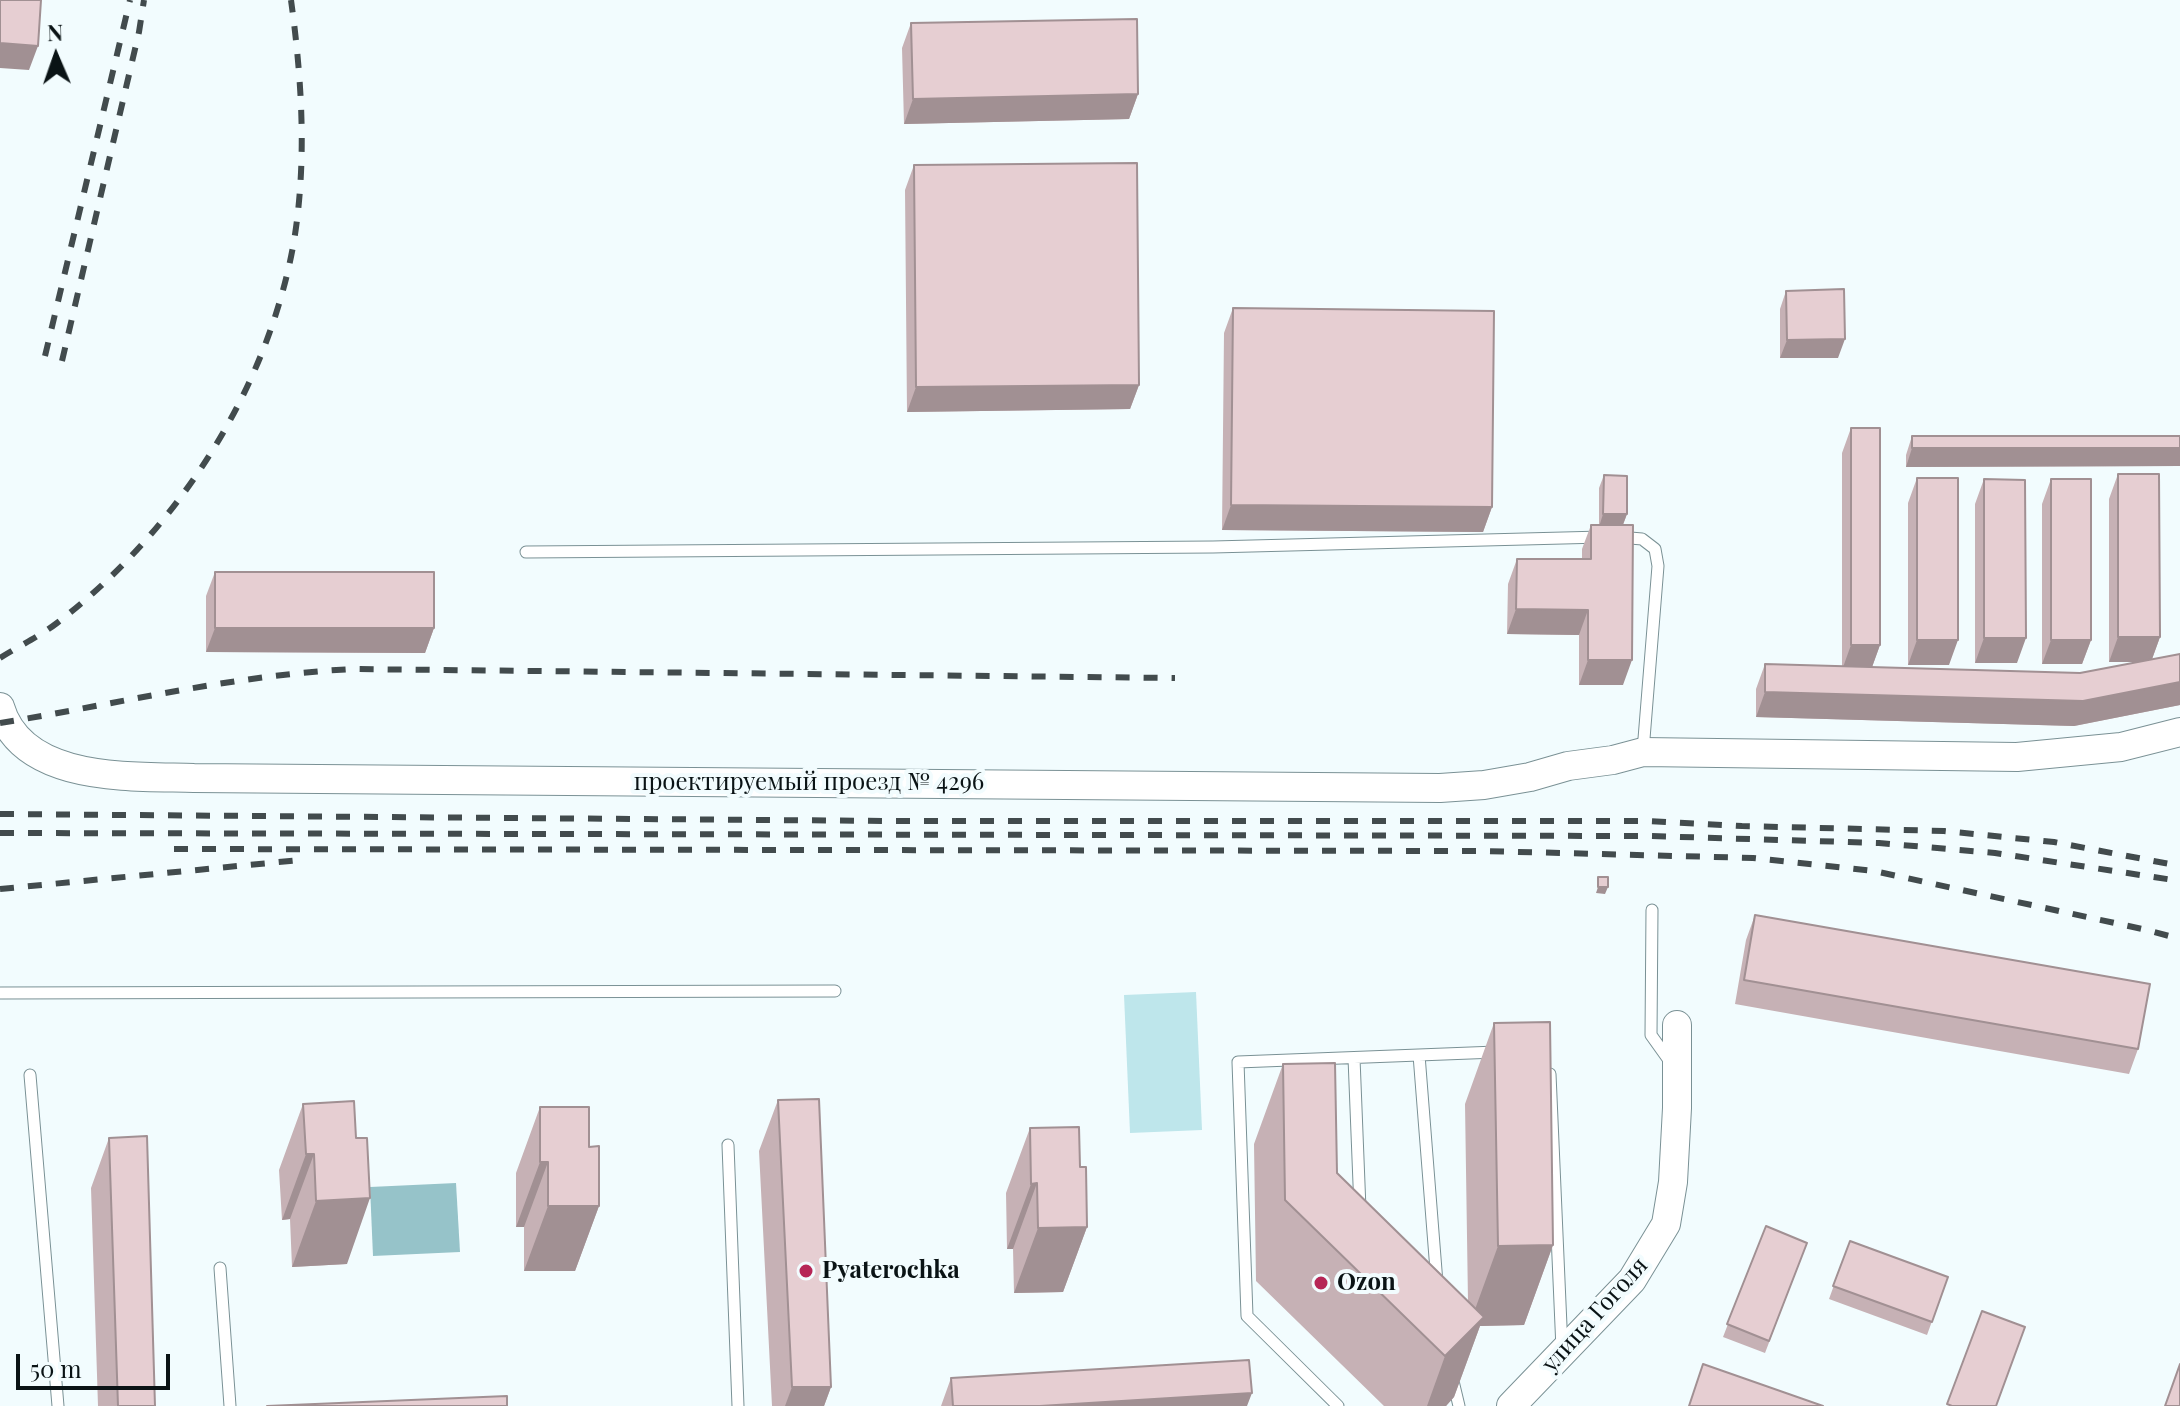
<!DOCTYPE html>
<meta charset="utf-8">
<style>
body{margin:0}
#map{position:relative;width:2180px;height:1406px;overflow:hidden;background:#f2fcfe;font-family:"Playfair Display",serif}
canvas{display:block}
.north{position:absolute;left:16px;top:16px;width:80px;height:80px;-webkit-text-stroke:6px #f2fcfe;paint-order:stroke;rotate:358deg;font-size:22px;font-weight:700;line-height:32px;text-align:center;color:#0a1315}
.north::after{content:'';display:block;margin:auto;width:28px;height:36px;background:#0a1315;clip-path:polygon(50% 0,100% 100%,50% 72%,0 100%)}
.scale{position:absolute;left:16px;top:1354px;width:154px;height:36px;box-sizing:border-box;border:4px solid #0a1315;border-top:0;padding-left:10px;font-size:24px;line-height:28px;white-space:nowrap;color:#0a1315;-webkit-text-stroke:6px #f2fcfe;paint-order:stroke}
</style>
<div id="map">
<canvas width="2180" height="1406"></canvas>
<div class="north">N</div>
<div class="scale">50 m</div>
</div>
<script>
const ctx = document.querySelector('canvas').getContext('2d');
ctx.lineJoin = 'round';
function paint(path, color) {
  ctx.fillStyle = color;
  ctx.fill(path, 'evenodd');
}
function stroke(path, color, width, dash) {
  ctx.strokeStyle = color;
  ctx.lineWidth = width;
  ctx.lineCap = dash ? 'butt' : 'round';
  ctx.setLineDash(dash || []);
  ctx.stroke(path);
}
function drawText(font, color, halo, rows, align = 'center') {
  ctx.font = font + ' "Playfair Display",serif';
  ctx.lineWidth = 8;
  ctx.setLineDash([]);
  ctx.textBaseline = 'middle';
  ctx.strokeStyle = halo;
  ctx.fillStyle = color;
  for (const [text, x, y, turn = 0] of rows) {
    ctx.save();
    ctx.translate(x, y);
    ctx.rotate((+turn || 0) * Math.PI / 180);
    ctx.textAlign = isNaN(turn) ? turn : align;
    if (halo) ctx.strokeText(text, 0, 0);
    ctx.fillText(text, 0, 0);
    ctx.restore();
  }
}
paint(new Path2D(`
 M1196 992 1202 1130 1130 1133 1124 995Z`), '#bee6eb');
paint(new Path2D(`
 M456 1183 460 1252 373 1256 370 1187Z`), '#96c3c9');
const service = new Path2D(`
 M1619 537 1642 539 1655 549 1658 566 1643 751
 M526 552 1213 547 1602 537
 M1652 910 1651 1035 1671 1063
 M0 993 835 991
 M1419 1055 1437 1283
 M1354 1058 1360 1209
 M1550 1074 1562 1349
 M30 1075 58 1406
 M728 1145 738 1406
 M220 1268 230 1406
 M1453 1381 1459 1406
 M1338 1406 1247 1316 1238 1062 1496 1052`);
const tertiary = new Path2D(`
 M0 707C22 783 131 776 194 778L1440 788 1484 785 1530 777 1568 766 1613 760 1643 752 2017 757 2121 747 2180 732
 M1511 1406 1632 1280 1666 1224 1673 1182 1677 1108V1025`);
stroke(service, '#7a9195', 13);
stroke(tertiary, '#7a9195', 30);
stroke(service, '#fff', 11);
stroke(tertiary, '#fff', 28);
stroke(new Path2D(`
 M45 356 130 0
 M62 361 139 32 144 0
 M0 658C19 646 40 636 57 623 176 532 268 390 294 241 307 161 302 80 291 0
 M0 723C118 704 233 675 353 669L1175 678
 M0 814 895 821H1648L1742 826 1944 831 2054 842 2180 866
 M0 833 1650 836 1879 843 1995 853 2180 881
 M174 849 1484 851 1753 858 1874 871 2147 930 2180 939
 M0 889 300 860`), '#424b4d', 6, [14, 14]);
paint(new Path2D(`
 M911 23 1138 94 1129 119 904 124 902 48Z
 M914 165 1139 385 1130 409 907 412 905 190Z
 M1786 291 1838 358H1780V309Z
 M1233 308 1492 507 1483 532 1222 530 1224 333Z
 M1851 428H1880V645L1872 667 2080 673 2138 662H2109V499L2118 474H2159L2160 637 2152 659 2180 654V705L2074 726 1756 717V689L1765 664 1842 666V453Z
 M1912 436H2180V466L1906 467V455Z
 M1604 475 1627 514 1623 525V685H1579V635L1507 634 1508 584 1517 559H1582V549L1591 525H1599V488Z
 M1917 478 1949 665H1908V503Z
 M1984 479 2017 663H1975V504Z
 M2051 479 2091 640 2082 664H2042V504Z
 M215 572 434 628 425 653 206 652V596Z
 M1755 915 2138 1049 2129 1074 1735 1004 1746 940Z
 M1494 1023 1553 1245 1524 1325 1480 1326 1454 1397 1446 1406H1384L1256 1281 1254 1144 1283 1064 1337 1173 1468 1302 1465 1104Z
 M778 1100 831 1387 824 1406H772L759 1151Z
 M303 1104 347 1264 292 1267 290 1219 282 1220 279 1170Z
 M540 1107 589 1147 599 1206 575 1271H524V1227H516V1173Z
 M1030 1128 1080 1167 1087 1227 1063 1292 1014 1293 1013 1249H1007L1006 1193Z
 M109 1138 155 1406H98L91 1188Z
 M1766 1226 1807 1243 1765 1353 1723 1337Z
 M1850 1241 1948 1277 1927 1335 1829 1299Z
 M951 1378 1247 1406H941Z`), '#c6b1b5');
paint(new Path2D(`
 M0 43 38 46 29 70 0 68Z
 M1138 94 1129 119 904 124 913 99Z
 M1845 339 1838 358H1780L1787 340Z
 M1139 385 1130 409 907 412 916 387Z
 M1912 448H2180V466L1906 467Z
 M1231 505 1492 507 1483 532 1222 530Z
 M1603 514H1627L1622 527H1599Z
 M1516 609 1588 610 1579 635 1507 634Z
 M215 628H434L425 653 206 652Z
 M2118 637H2160L2151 662H2109Z
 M1984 638H2026L2017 663H1975Z
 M1917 640H1958L1949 665H1908Z
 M2051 640H2091L2082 664H2042Z
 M1851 645H1880L1871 670H1842Z
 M1588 660H1632L1623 685H1579Z
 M2180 682V705L2074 726 1756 717 1765 692Z
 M1598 887H1608L1605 894 1596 893Z
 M306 1154H314L290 1219 282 1220Z
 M540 1162H548L524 1227H516Z
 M1037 1183 1013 1249H1007L1031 1184Z
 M370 1198 347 1264 292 1267 316 1201Z
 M548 1206H599L575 1271H524Z
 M1087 1227 1063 1292 1014 1293 1038 1228Z
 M1553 1245 1524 1325 1480 1326 1454 1397 1446 1406H1427L1445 1356 1469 1326 1498 1246Z
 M792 1387H831L824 1406H785Z
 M1252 1393 1247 1406H1040Z`), '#a19093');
const building = new Path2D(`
 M0 0H41L38 46 0 43Z
 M1137 19 1138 94 913 99 911 23Z
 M1137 163 1139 385 916 387 914 165Z
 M1844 289 1845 339 1787 340 1786 291Z
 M1233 308 1494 311 1492 507 1231 505Z
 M1851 428H1880V645H1851Z
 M1912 436H2180V448H1912Z
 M2118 474H2159L2160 637H2118Z
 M1604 475 1627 476V514H1603Z
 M1917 478H1958V640H1917Z
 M1984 479 2025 480 2026 638H1984Z
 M2051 479H2091V640H2051Z
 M1591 525H1633L1632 660H1588V610L1516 609 1517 559H1591Z
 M215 572H434V628H215Z
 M2180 654V682L2083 701 1765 692V664L2080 673Z
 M1598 877H1608V887H1598Z
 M1755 915 2150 984 2138 1049 1744 980Z
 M1550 1022 1553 1245 1498 1246 1494 1023Z
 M1335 1063 1337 1173 1484 1317 1445 1356 1285 1200 1283 1064Z
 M819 1099 831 1387H792L778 1100Z
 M354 1101 356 1138H367L370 1198 316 1201 314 1154H306L303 1104Z
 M540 1107H589V1147L599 1146V1206H548V1162H540Z
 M1079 1127 1080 1167H1086L1087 1227 1038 1228 1037 1183 1031 1184 1030 1128Z
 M147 1136 155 1406H118L109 1138Z
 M1766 1226 1807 1243 1769 1341 1727 1324Z
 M1850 1241 1948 1277 1932 1322 1833 1286Z
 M1982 1311 2025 1327 1996 1406H1952L1947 1404Z
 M1249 1360 1252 1393 1040 1406H953L951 1378Z
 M1703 1364 1823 1406H1689Z
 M2180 1364V1406H2165Z
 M507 1396V1406H267Z`);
paint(building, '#e6ced2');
stroke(building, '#a19093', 2);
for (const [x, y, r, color] of [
 [806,1271,8,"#b62656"],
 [1321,1283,8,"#b62656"]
]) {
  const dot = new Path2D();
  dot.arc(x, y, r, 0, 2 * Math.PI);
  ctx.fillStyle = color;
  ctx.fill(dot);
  stroke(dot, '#f2fcfe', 3);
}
drawText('24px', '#0a1315', '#f2fcfe', [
 ["проектируемый проезд № 4296",809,783],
 ["улица Гоголя",1595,1315,-48]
]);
drawText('bold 24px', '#0a1315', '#f2fcfe', [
 ["Pyaterochka",822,1271],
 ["Ozon",1337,1283]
], 'left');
</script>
